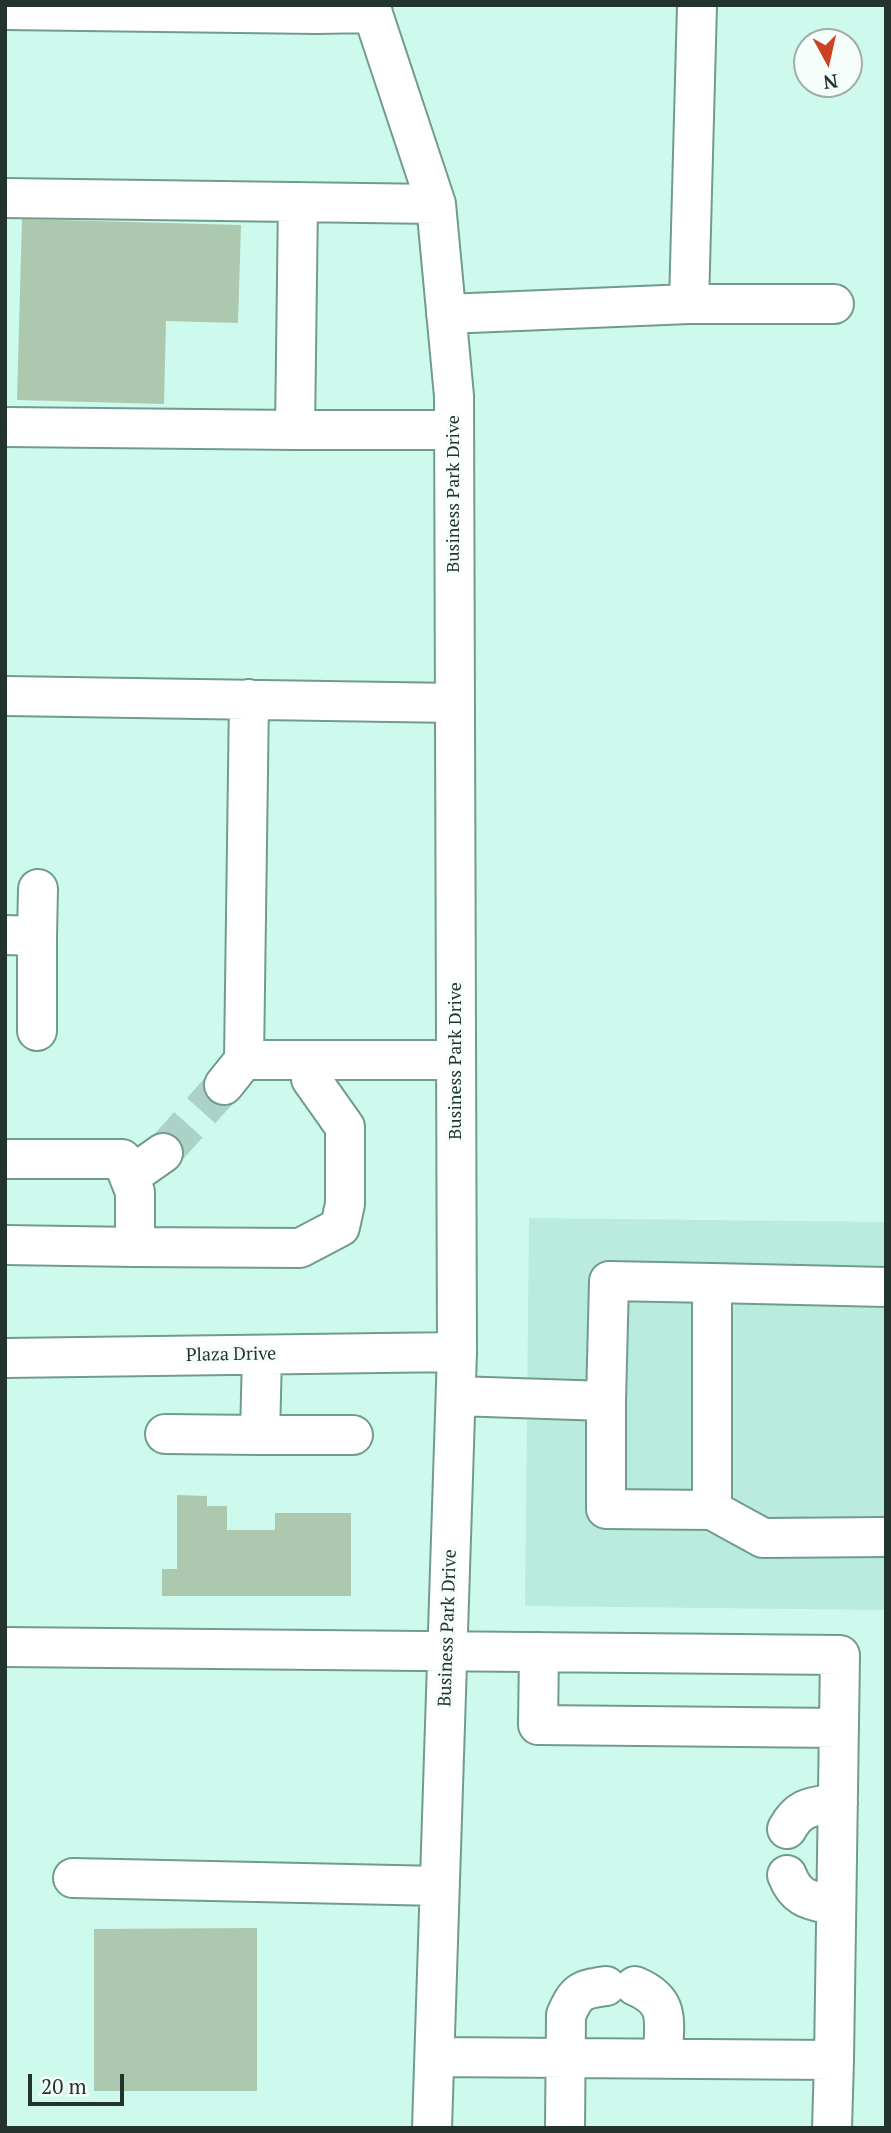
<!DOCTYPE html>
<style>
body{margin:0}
#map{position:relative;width:891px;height:2133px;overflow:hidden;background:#cefaed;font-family:"PT Serif",serif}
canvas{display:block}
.frame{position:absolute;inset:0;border:7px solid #23342f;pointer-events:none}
.north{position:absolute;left:793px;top:28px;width:70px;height:70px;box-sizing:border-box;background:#f6fefb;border:2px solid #a2ada9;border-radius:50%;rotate:172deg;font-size:19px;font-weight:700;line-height:28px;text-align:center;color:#23342f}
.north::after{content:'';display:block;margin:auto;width:24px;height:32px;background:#cd4224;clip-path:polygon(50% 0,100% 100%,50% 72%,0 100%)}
.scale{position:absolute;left:28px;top:2074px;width:96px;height:32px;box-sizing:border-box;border:4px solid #23342f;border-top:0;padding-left:9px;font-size:21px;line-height:24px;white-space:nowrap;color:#23342f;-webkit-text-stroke:5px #f6fefb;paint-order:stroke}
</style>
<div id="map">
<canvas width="891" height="2133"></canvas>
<div class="frame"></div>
<div class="north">N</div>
<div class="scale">20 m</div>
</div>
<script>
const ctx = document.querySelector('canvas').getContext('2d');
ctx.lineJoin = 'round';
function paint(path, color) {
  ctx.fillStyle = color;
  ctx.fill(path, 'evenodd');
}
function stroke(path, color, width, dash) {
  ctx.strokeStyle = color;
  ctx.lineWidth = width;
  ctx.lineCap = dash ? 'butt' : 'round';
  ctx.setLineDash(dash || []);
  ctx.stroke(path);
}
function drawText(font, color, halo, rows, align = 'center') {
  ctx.font = font + ' "PT Serif",serif';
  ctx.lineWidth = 6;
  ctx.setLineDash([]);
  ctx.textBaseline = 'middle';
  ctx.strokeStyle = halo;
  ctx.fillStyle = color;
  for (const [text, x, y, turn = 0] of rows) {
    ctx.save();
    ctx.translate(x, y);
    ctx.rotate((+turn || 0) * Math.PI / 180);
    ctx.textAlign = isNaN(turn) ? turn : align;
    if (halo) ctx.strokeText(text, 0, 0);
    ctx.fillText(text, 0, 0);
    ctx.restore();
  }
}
paint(new Path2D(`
 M529 1218 886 1222V1610L525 1606Z`), '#b9ecde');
paint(new Path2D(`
 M22 219 241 225 238 323 166 321 164 404 17 400Z
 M177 1495 207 1496V1506H227V1530H275V1513H351V1596H162V1569H177Z
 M257 1928V2091H94V1929Z`), '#acc8ae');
stroke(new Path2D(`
 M163 1153 224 1085`), '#acd2c7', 38, [38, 19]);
const minor = new Path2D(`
 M370 5 436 204 454 396 457 1352 432 2128
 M5 10 317 14 373 13
 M5 198 436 204
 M689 304 697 5
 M446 314 689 304H834
 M5 427 295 430 298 202
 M295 430H454
 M5 696 455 703
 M5 935 37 936V1031
 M37 936 38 889
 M244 1060 249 699
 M224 1085 244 1060H456
 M5 1159H122L135 1192V1247L300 1248 340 1227 345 1204V1127L311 1079V1061
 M129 1177 163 1153
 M5 1245 135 1247
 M712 1283 886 1287
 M5 1358 457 1352
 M456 1396 606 1401V1509L712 1510V1283L609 1281 606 1401
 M165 1434 260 1435 262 1355
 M260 1435H353
 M712 1510 763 1538 886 1537
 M5 1647 840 1655 834 2060 435 2057
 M539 1652 538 1725 839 1728
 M787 1829C800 1805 813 1807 838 1803
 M787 1875C797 1901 812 1900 836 1906
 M73 1878 440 1886
 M635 1986C673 2002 663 2023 663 2058
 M565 2128 566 2015C577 1990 581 1990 606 1986
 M832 2128 834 2060`);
stroke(minor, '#729b90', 42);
stroke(minor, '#fff', 38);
drawText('18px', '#23342f', '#f6fefb', [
 ["Business Park Drive",454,494,-90],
 ["Business Park Drive",456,1061,-90],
 ["Plaza Drive",231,1355,-1],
 ["Business Park Drive",448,1628,-88]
]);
</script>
